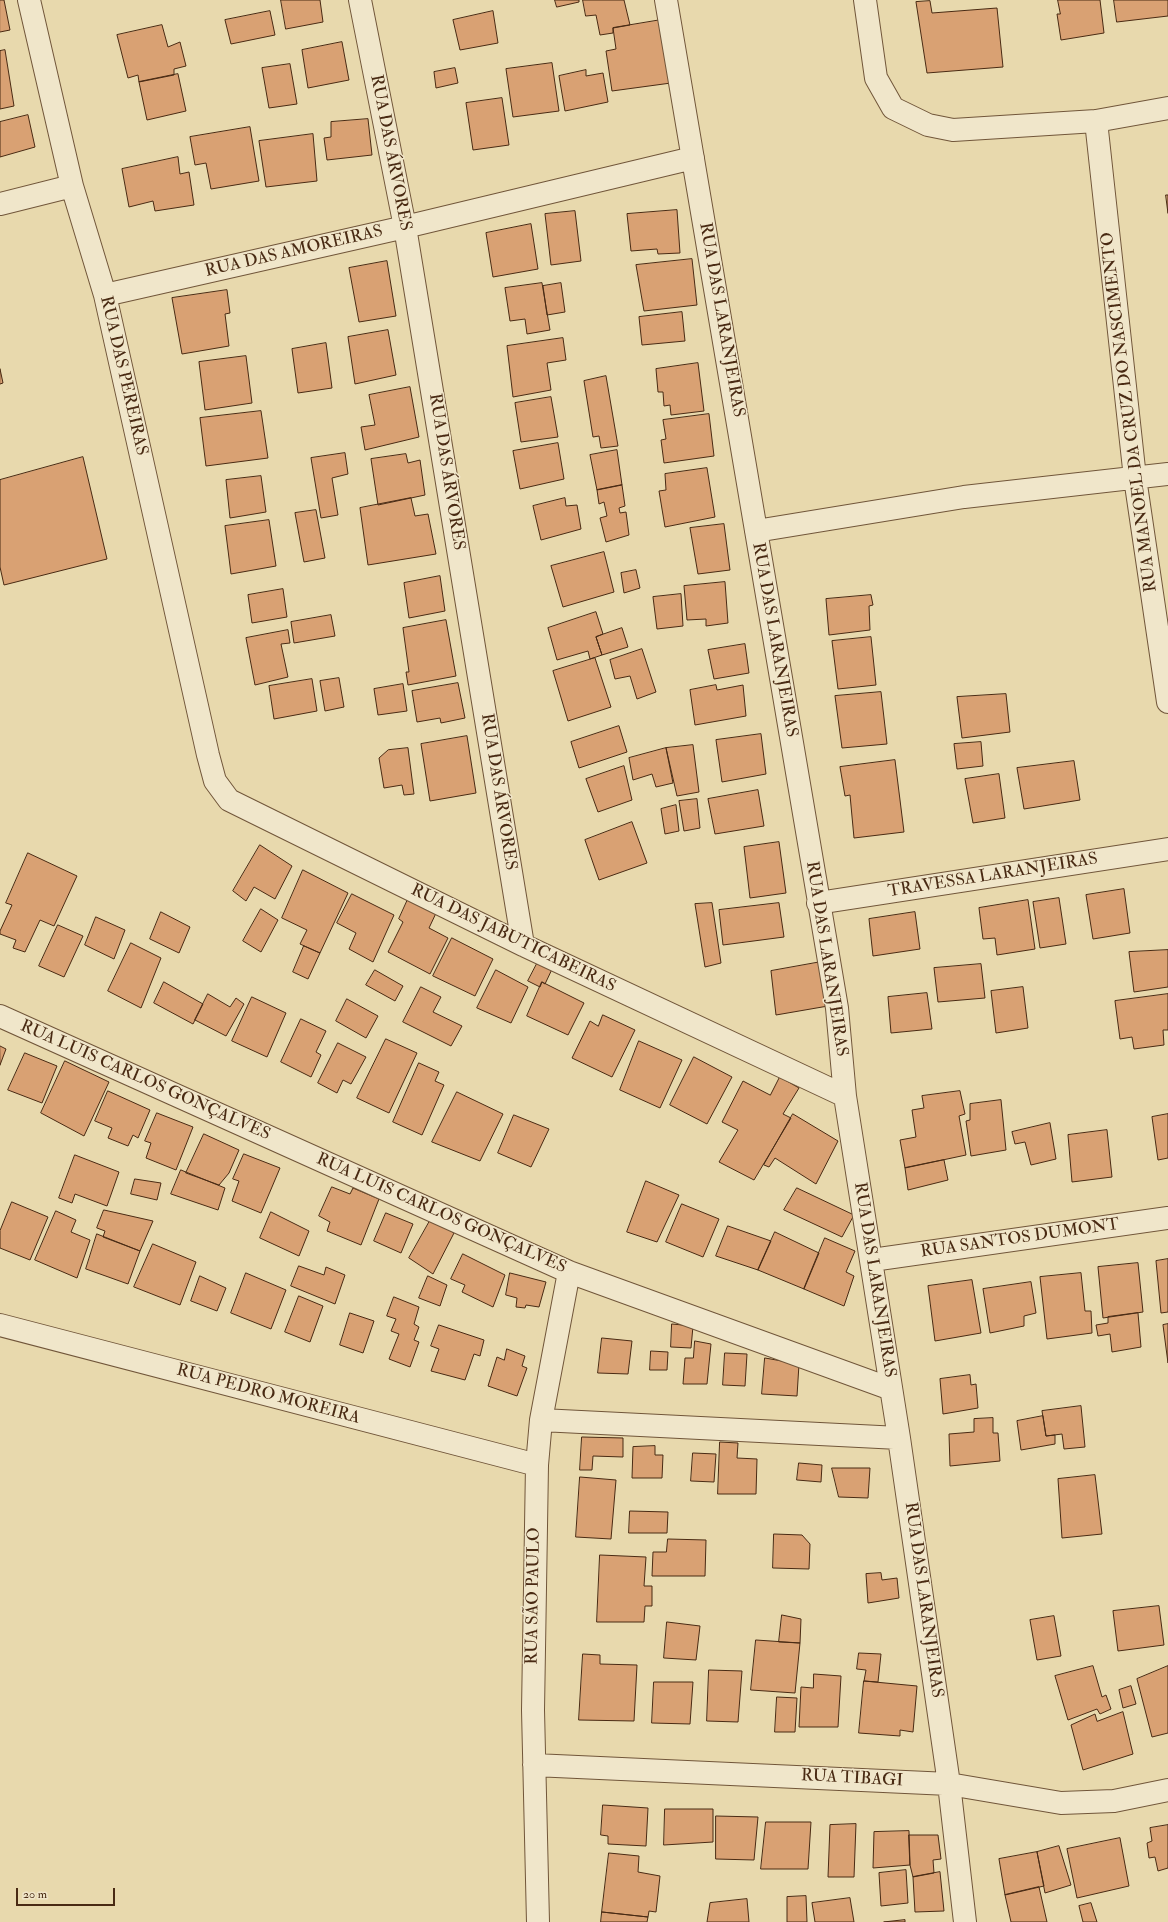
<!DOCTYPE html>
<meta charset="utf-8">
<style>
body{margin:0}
#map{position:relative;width:1168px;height:1922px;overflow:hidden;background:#e8d9ad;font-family:"IM FELL Double Pica",serif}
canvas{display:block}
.scale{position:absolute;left:16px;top:1888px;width:99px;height:18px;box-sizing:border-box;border:2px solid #492a13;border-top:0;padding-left:5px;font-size:12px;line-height:14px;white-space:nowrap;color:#492a13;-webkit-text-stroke:3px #f0e6ca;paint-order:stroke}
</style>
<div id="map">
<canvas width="1168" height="1922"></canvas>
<div class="scale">20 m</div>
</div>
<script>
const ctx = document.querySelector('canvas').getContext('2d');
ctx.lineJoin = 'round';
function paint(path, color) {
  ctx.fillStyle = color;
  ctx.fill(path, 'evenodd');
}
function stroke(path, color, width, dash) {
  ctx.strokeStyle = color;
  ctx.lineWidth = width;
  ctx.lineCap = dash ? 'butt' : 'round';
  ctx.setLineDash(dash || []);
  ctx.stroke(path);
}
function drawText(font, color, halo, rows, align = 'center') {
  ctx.font = font + ' "IM FELL Double Pica",serif';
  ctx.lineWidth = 3;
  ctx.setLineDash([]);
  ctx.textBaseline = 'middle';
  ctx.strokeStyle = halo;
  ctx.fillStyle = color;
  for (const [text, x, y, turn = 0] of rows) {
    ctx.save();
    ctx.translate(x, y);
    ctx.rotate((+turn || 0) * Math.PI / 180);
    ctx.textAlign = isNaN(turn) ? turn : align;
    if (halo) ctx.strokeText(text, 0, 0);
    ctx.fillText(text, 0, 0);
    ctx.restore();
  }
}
const building = new Path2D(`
 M0 0H4L10 30 0 32Z
 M281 0H320L323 22 286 29Z
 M555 0H579V2L557 7Z
 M583 0H624L630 25 613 28V33L600 35 596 15 586 16Z
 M1058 0H1100L1104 33 1061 40 1057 14H1060Z
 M1114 0H1168V16L1117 22Z
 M930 1 932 13 997 8 1003 67 927 73 916 2Z
 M270 11 275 35 231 44 225 20Z
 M493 11 498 43 460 50 453 20Z
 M661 20 671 83 612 91 606 51 616 49 613 28Z
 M162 25 168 47 180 42 186 66 174 69V75L139 82 138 75 128 78 117 35Z
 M342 42 349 80 308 88 302 50Z
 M5 50 14 106 0 109V51Z
 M552 63 559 111 513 117 506 69Z
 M290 64 297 104 269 108 262 68Z
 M455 68 458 83 436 88 434 72Z
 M586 70V76L603 73 608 102 565 111 559 76Z
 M178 74 186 111 147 120 139 82Z
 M502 98 509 145 473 150 466 103Z
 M28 115 35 147 0 157V122Z
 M368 119 372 155 327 160 324 138 331 137V122Z
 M250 127 259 181 211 189 206 163 195 165 190 137Z
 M313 134 317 181 266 187 259 141Z
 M178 157 180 174 189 172 194 205 155 211 153 201 129 207 122 169Z
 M1166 195H1168V213Z
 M677 210 680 253 658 254 657 249 631 251 627 214Z
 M575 211 581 261 551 265 545 214Z
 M531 224 538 269 493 277 486 233Z
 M692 259 697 305 644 311 636 265Z
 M387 261 396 316 359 322 349 268Z
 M542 283 550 330 527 334 525 319 510 321 505 288Z
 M561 283 565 312 547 315 543 286Z
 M227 290 230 313 225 314 229 346 182 354 172 298Z
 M682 312 685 341 642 345 639 317Z
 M388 330 396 375 355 384 348 337Z
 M563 338 566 360 547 363 551 390 513 397 507 346Z
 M326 343 332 388 298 393 292 349Z
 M246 356 252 403 205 410 199 362Z
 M698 363 704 411 671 415 670 405 664 406 663 392H658L656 369Z
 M0 369 3 383 0 384Z
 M606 376 618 446 601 448 599 436 593 437 584 381Z
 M410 387 419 437 365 450 361 427 375 425 369 395Z
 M551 397 558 437 521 442 515 403Z
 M261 411 268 458 206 466 200 418Z
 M709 414 714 456 664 463 661 440 666 439 663 420Z
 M558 443 564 479 520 489 513 451Z
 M617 450 622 485 597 490 590 455Z
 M345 453 348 474 332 478 338 515 321 518 311 458Z
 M406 454 408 463 420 460 425 495 378 505 371 459Z
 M83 457 107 559 4 585 0 567V480Z
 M707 468 715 517 665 527 659 491 666 490 665 474Z
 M261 476 266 512 230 518 226 480Z
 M622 485 625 506 619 508 620 513 626 512 629 535 606 542 600 518 607 516 604 502 599 504 597 490Z
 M411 498 415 516 428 514 436 554 368 565 360 508Z
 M565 498 566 506 577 505 581 529 541 540 533 506Z
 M316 510 325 558 304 562 295 513Z
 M269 520 276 566 231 574 225 526Z
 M724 524 730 570 698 574 690 528Z
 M604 552 614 592 563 607 551 566Z
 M636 570 640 588 624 593 621 573Z
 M440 576 445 611 409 618 404 583Z
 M725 582 728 623 706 626V619L687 620 684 586Z
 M283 589 287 617 252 623 248 595Z
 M681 594 683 626 657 629 653 597Z
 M871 595 873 605 869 606 870 630 829 635 826 599Z
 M596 612 603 634 596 637 602 655 590 659 588 651 557 660 548 628Z
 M331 615 335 636 294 643 291 622Z
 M446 620 456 676 408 685 406 672H409L403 628Z
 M622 628 628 647 602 655 596 637Z
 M288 630 290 643 281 644 288 677 255 685 246 638Z
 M871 637 876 685 838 689 832 641Z
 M745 644 749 673 714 679 708 650Z
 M642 649 656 692 637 699 630 676 615 679 610 660Z
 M595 658 611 707 568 721 553 671Z
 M339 678 344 707 325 711 320 681Z
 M312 679 317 711 274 719 269 686Z
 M458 683 465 718 441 723 440 718 417 722 412 691Z
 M403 684 407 711 378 715 374 689Z
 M716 685 717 690 743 685 746 716 695 725 690 690Z
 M881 692 887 744 842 748 835 696Z
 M1006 694 1010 732 962 738 957 697Z
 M619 726 627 752 579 768 571 742Z
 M761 734 766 774 722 782 716 740Z
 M467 736 476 793 430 801 421 744Z
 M981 742 983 766 957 769 954 744Z
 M693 745 699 792 677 796 666 748Z
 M408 748 414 794 404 795 402 785 384 788 379 758 388 750Z
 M666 748 673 783 656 787 652 774 633 780 629 758Z
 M895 760 904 832 854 838 850 795 845 796 840 767Z
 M1074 761 1080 800 1024 809 1017 768Z
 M624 766 632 800 598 812 586 779Z
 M999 774 1005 818 973 823 965 779Z
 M758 790 764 826 715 834 708 799Z
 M697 799 700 828 684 831 679 801Z
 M676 805 679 831 665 834 661 809Z
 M632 822 647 863 599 880 585 840Z
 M779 842 786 893 750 898 744 847Z
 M260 845 292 866 275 899 254 887 246 901 233 891Z
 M28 853 77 876 54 926 40 920 25 952 13 948 16 940 0 934V931L12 905 6 903Z
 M303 870 348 893 320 953 300 944 307 930 282 918Z
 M1124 889 1130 933 1093 939 1086 895Z
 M352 894 394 915 373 962 349 949 356 933 337 923Z
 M409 897 437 911 429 928 448 938 430 974 388 952 403 922 399 919Z
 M1059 898 1066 944 1040 948 1033 902Z
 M1028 900 1035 949 997 955 995 938 983 939 979 908Z
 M712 903 721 963 705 967 695 904Z
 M779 903 784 937 723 945 719 910Z
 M261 909 278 920 261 952 243 941Z
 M161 912 190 927 179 953 150 939Z
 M915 912 920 949 873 956 869 919Z
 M96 917 125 930 114 959 85 945Z
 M58 925 83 936 64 977 39 966Z
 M452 938 493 959 475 996 433 976Z
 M131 943 161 958 141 1008 108 991Z
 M304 946 320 953 308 979 293 972Z
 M1168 950V987L1134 992 1129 952Z
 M540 958 554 965 545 984 542 982 540 987 528 981Z
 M821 962 828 1006 776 1015 771 971Z
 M981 964 985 998 938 1002 934 968Z
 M375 970 403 986 395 1001 366 985Z
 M496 970 528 987 511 1023 477 1008Z
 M164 982 203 1004 193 1024 154 1003Z
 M542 982 584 1003 568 1035 527 1016Z
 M421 987 441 997 433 1012 462 1026 451 1046 403 1022Z
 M1023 987 1028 1028 996 1033 991 991Z
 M927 993 932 1029 891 1033 888 997Z
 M208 994 230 1007 236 998 244 1004 226 1036 195 1020Z
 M1168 994V1030H1163L1164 1045 1134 1049 1132 1037 1120 1039 1115 1001Z
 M252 997 286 1013 267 1057 232 1041Z
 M347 999 378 1016 366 1038 336 1021Z
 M603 1015 635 1030 612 1077 572 1058 590 1021 598 1026Z
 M301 1019 326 1031 316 1052 321 1055 311 1077 281 1062Z
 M386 1039 417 1053 389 1113 357 1098Z
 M639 1041 682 1060 660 1108 620 1090Z
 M338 1043 366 1057 351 1084 343 1080 337 1093 318 1083Z
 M0 1046 6 1049 0 1065Z
 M25 1053 57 1066 42 1103 8 1090Z
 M694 1057 732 1077 707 1124 670 1105Z
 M65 1061 109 1082 84 1136 41 1113Z
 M419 1063 439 1072 435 1081 444 1085 422 1135 393 1122Z
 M780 1077 799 1088 783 1114 791 1118 754 1180 719 1162 738 1130 722 1122 743 1081 770 1095Z
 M108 1091 150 1110 138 1138 133 1135 128 1146 108 1138 112 1128 95 1121Z
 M960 1091 965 1114 959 1116 966 1155 905 1168 900 1140 916 1137 912 1110 924 1108 922 1096Z
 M457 1092 503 1114 480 1161 432 1142Z
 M1001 1100 1006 1150 971 1156 966 1121 970 1120V1104Z
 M157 1113 193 1127 176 1170 146 1158 151 1143 145 1141Z
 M793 1114 838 1141 816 1184 775 1158 769 1167 764 1165Z
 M1168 1114V1158L1158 1160 1152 1117Z
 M514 1115 549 1129 531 1167 498 1153Z
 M1050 1123 1056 1159 1031 1165 1025 1142 1015 1144 1012 1132Z
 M1107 1130 1112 1177 1072 1182 1068 1135Z
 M204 1134 239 1150 229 1173 219 1185 186 1173Z
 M244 1154 280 1168 261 1213 232 1201 239 1181 233 1179Z
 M75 1155 119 1172 107 1206 75 1194 72 1203 59 1198Z
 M944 1160 948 1180 908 1190 905 1168Z
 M181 1170 225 1188 218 1210 171 1194Z
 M135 1179 161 1183 157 1200 131 1194Z
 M646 1181 679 1195 657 1242 627 1232Z
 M332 1187 350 1194 353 1188 379 1199 361 1245 327 1231 330 1222 319 1216Z
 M797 1188 854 1215 842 1237 784 1210Z
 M12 1202 48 1217 30 1260 0 1248V1231Z
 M682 1204 719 1219 703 1257 666 1242Z
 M104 1210 153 1221 140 1251 103 1237 105 1231 97 1228Z
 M56 1211 76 1220 71 1232 90 1240 77 1278 35 1260Z
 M271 1212 309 1231 299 1256 260 1238Z
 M386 1213 413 1224 401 1253 374 1241Z
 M431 1219 454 1233 433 1274 409 1258Z
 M728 1226 771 1241 758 1270 716 1256Z
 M775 1232 819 1253 804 1289 758 1270Z
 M97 1234 140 1251 128 1284 86 1269Z
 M825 1238 855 1251 846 1272 854 1276 844 1306 804 1289Z
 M153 1244 196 1262 180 1305 134 1287Z
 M463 1254 505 1275 493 1307 462 1292 465 1285 451 1279Z
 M1168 1259V1312L1161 1313 1156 1261Z
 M1138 1263 1143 1312 1103 1318 1098 1267Z
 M299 1266 324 1275 326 1267 345 1275 335 1304 291 1286Z
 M246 1273 286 1290 271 1329 231 1313Z
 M510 1273 546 1282 539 1307 526 1305 525 1308 516 1307 517 1298 506 1295Z
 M1081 1273 1085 1311H1091L1092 1333 1047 1339 1040 1277Z
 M200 1276 226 1288 217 1311 191 1301Z
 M428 1276 447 1285 440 1306 419 1298Z
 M972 1280 981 1333 935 1341 928 1286Z
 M1031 1282 1036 1313 1024 1316V1326L990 1333 983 1289Z
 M299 1296 323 1306 310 1342 285 1332Z
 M394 1297 419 1307 414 1324 419 1327 414 1340 419 1342 410 1367 389 1359 399 1334 391 1331 396 1319 387 1316Z
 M350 1313 374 1321 363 1353 340 1345Z
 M1138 1313 1141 1347 1112 1352 1110 1334 1098 1336 1096 1325 1108 1323V1317Z
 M672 1324 693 1326 691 1348 671 1347Z
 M1168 1324V1363L1163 1325Z
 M439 1325 484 1340 480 1356 474 1354 465 1380 431 1371 439 1349 431 1346Z
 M602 1338 632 1341 628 1374 598 1373Z
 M695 1341 711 1344 707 1384H683L685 1358H693Z
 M507 1349 525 1356 522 1366 527 1368 517 1396 488 1386 497 1357 504 1360Z
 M651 1351 668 1352 667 1370H650Z
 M725 1353 747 1354 745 1386 723 1385Z
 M765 1358 799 1364 797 1396 762 1394Z
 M970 1375 971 1385 976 1384 978 1408 943 1414 940 1379Z
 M1081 1406 1085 1447 1064 1449 1062 1434 1046 1436 1042 1411Z
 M1043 1416 1046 1436 1055 1435V1444L1021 1450 1017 1421Z
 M993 1418V1433H998L1000 1461 950 1466 949 1434 974 1432V1419Z
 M582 1437 623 1438V1457L593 1456 592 1470H580Z
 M720 1442 738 1443 737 1458 757 1459 756 1494H718Z
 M655 1446V1455H663L662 1478H632L633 1447Z
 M693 1453 716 1454 714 1482 691 1481Z
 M799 1463 822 1465 821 1482 797 1480Z
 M832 1468H870L868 1498 839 1497Z
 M1095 1475 1102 1534 1062 1538 1058 1479Z
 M580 1477 616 1480 611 1539 576 1537Z
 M630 1511 668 1512 667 1533H629Z
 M774 1534 802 1535 810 1544 809 1569 773 1568Z
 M668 1539 706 1540 705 1576H652L653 1552H666Z
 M600 1555 646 1557 644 1586H652V1606H645L644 1622H597Z
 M881 1573 882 1580 897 1578 899 1598 868 1603 866 1574Z
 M1159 1606 1164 1645 1118 1651 1113 1611Z
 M782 1615 801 1619 800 1643 779 1642Z
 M1054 1616 1061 1656 1037 1660 1030 1620Z
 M667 1622 700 1626 696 1660 664 1658Z
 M756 1640 800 1643 795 1693 751 1690Z
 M859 1653 881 1654 878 1682 864 1681 866 1670 857 1669Z
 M583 1654 600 1655V1664L637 1665 634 1721 579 1720Z
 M1093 1666 1102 1697 1106 1695 1111 1709 1100 1714 1097 1709 1068 1720 1055 1676Z
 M1168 1666V1733L1152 1737 1137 1679Z
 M709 1670 742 1671 738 1722 707 1721Z
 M814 1674 841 1676 838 1727H799L801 1687 813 1688Z
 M864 1681 917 1686 913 1732 900 1730V1736L859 1733Z
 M654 1682H693L690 1724 652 1723Z
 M1131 1686 1136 1704 1123 1708 1119 1690Z
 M777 1697 797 1698 795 1732H775Z
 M1123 1712 1133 1754 1083 1770 1071 1725 1095 1714 1097 1721Z
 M603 1805 648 1808 646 1846 608 1844V1836L601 1835Z
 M665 1809H713V1842L664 1845Z
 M716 1816 758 1817 754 1860 716 1859Z
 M766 1822H811L808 1869H761Z
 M856 1824 854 1877H828L830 1825Z
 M1168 1825V1868L1158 1871 1155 1857 1149 1858 1147 1843 1152 1841 1150 1828Z
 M909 1831 910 1865 873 1868 874 1832Z
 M909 1835H938L941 1859 933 1860 934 1873 913 1877 910 1865Z
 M1120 1838 1129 1886 1077 1898 1067 1849Z
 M1059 1846 1071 1885 1045 1893 1037 1852Z
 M1037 1852 1044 1886 1005 1895 999 1859Z
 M609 1853 639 1856 638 1872 660 1876 656 1912 649 1911 648 1917 602 1912Z
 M906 1870 908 1903 881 1906 879 1873Z
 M940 1872 944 1911 915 1912 913 1877Z
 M1039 1887 1047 1922H1011L1005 1895Z
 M806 1896 807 1922H787V1897Z
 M850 1898 854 1922H815L812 1903Z
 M747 1899 749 1922H707L710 1903Z
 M1091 1903 1097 1922H1083L1079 1906Z
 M602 1912 648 1917 647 1922H601Z
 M905 1920V1922H884Z`);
paint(building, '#d9a173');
stroke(building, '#492a13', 1);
const street = new Path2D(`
 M29 0 72 186 105 295 208 755 215 781 229 800 523 945 845 1096
 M360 0 405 227 523 945
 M666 0 837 1008 845 1096 899 1438 949 1784 965 1922
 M865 0 876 78 893 108 928 125 953 130 1096 121 1168 108
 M1096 121 1135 478 1168 702
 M0 204 72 186
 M105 295 405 227 693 158
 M756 531 964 497 1168 474
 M818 903 1168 849
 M0 1016 569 1272 891 1389
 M872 1260 1168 1218
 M0 1325 537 1465
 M541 1420 899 1438
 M534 1765 949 1784 1061 1803 1114 1801 1168 1790
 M538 1922 533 1710 537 1465 541 1420 569 1272`);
stroke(street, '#71563a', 24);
stroke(street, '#f0e6ca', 22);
drawText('17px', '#492a13', '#f0e6ca', [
 ["RUA DAS ÁRVORES",390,153,79],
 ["RUA DAS AMOREIRAS",294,252,-13],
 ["RUA DAS LARANJEIRAS",721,320,80],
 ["RUA DAS PEREIRAS",123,376,77],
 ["RUA MANOEL DA CRUZ DO NASCIMENTO",1130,412,-97],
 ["RUA DAS ÁRVORES",446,472,81],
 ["RUA DAS LARANJEIRAS",774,640,80],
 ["RUA DAS ÁRVORES",498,792,81],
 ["TRAVESSA LARANJEIRAS",993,876,-9],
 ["RUA DAS JABUTICABEIRAS",513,939,26],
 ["RUA DAS LARANJEIRAS",826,959,81],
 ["RUA LUIS CARLOS GONÇALVES",145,1081,24],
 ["RUA LUIS CARLOS GONÇALVES",441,1214,24],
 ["RUA SANTOS DUMONT",1020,1239,-8],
 ["RUA DAS LARANJEIRAS",874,1280,81],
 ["RUA PEDRO MOREIRA",268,1395,15],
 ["RUA SÃO PAULO",534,1596,-89],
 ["RUA DAS LARANJEIRAS",923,1600,82],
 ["RUA TIBAGI",852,1779,3]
]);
</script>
